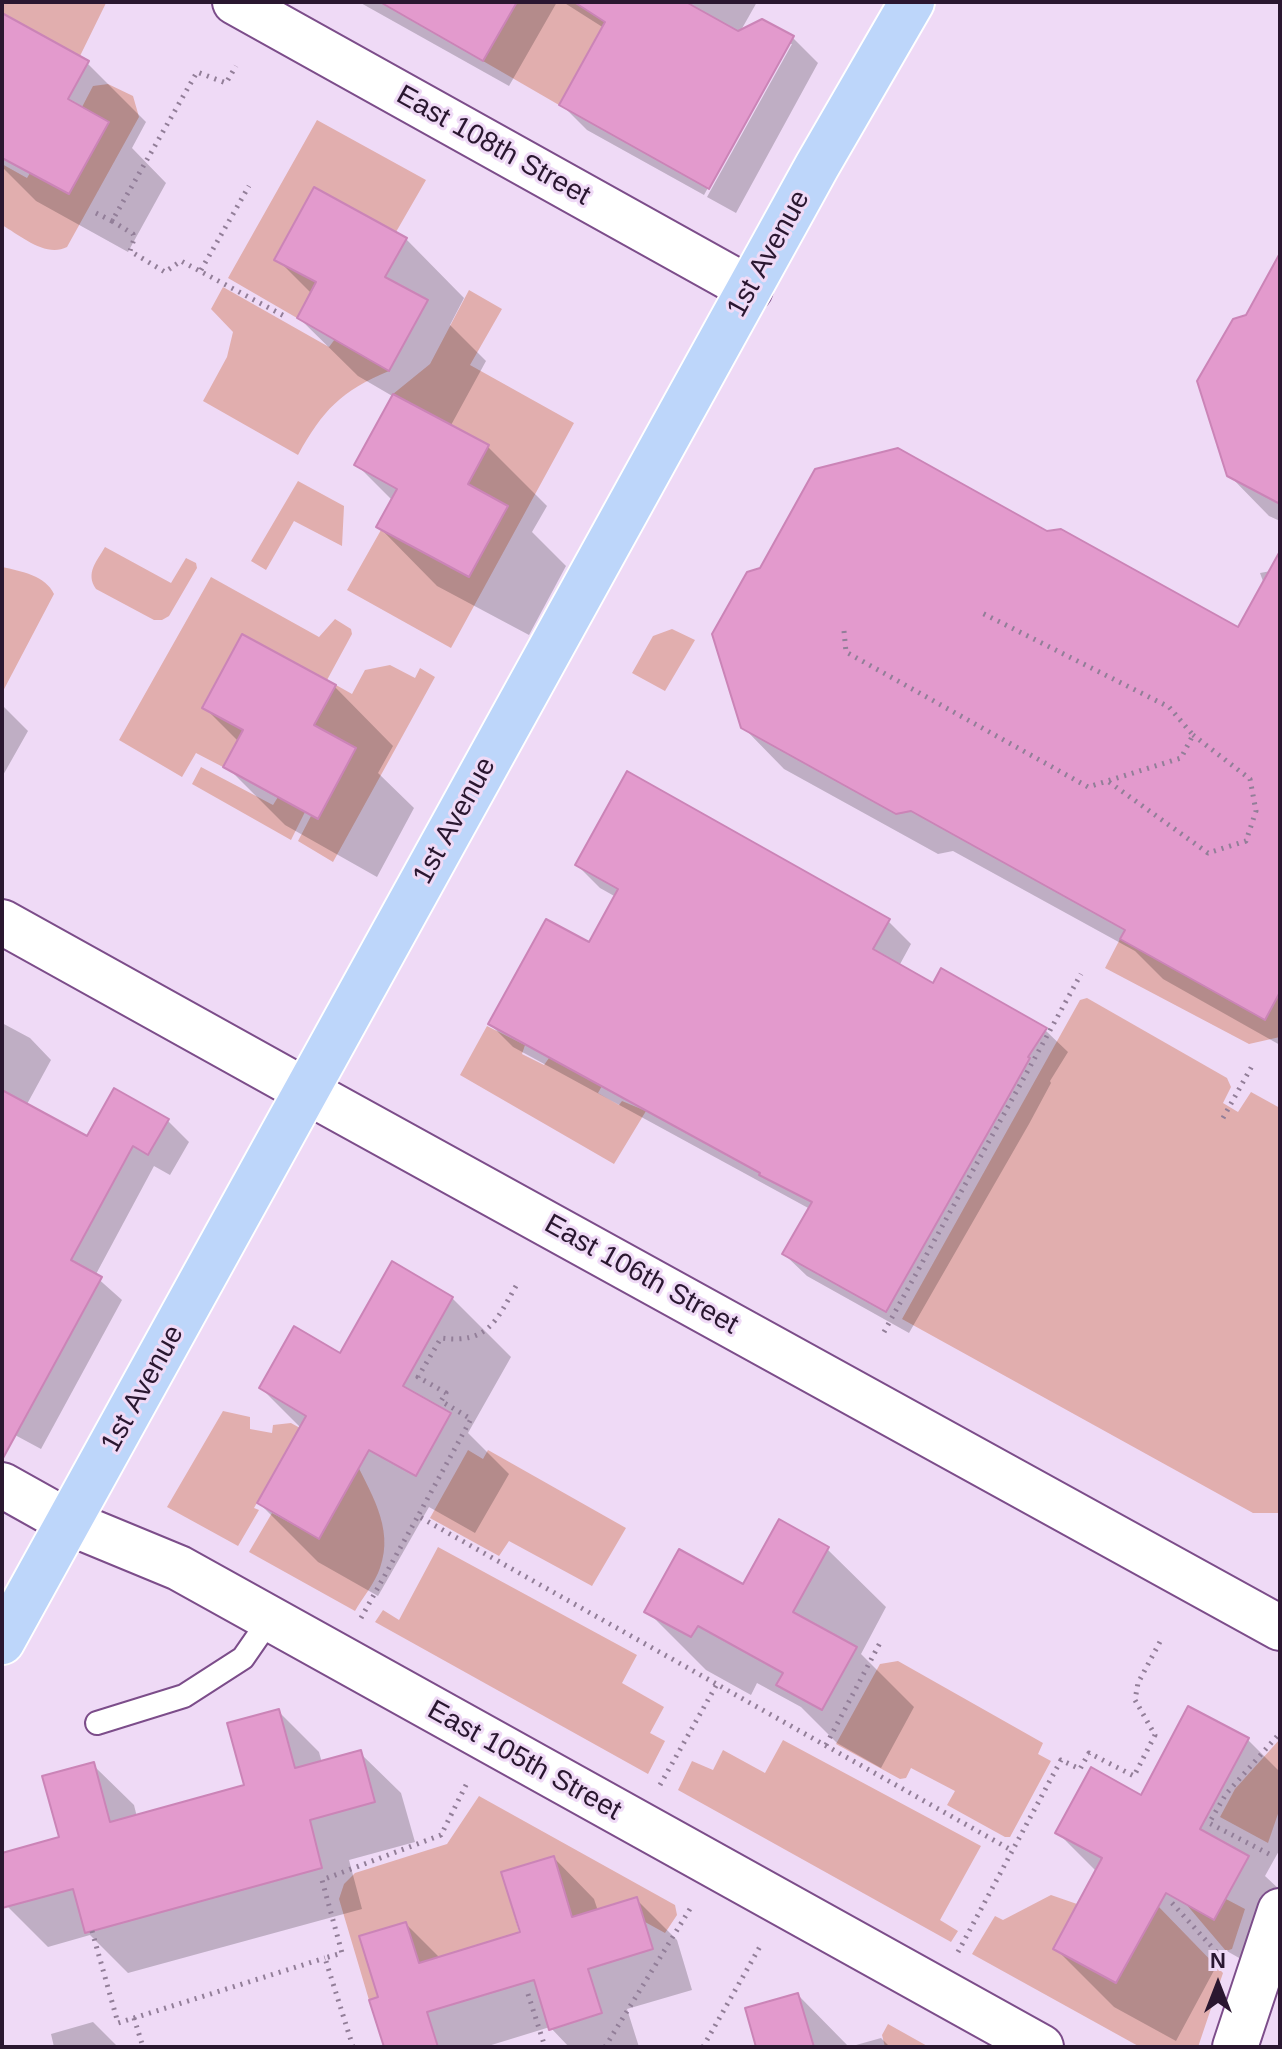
<!DOCTYPE html>
<style>
body{margin:0}
#map{position:relative;width:1282px;height:2049px;overflow:hidden;background:#efdaf6;font-family:Helvetica,sans-serif}
canvas{display:block}
.frame{position:absolute;inset:0;border:4px solid #2a1730;pointer-events:none}
.north{position:absolute;left:1178px;top:1945px;width:80px;height:80px;-webkit-text-stroke:6px #efdaf6;paint-order:stroke;rotate:0deg;font-size:22px;font-weight:700;line-height:32px;text-align:center;color:#2a1730}
.north::after{content:'';display:block;margin:auto;width:28px;height:36px;background:#2a1730;clip-path:polygon(50% 0,100% 100%,50% 72%,0 100%)}
</style>
<div id="map">
<canvas width="1282" height="2049"></canvas>
<div class="frame"></div>
<div class="north">N</div>
</div>
<script>
const ctx = document.querySelector('canvas').getContext('2d');
ctx.lineJoin = 'round';
function paint(path, color) {
  ctx.fillStyle = color;
  ctx.fill(path, 'evenodd');
}
function stroke(path, color, width, dash) {
  ctx.strokeStyle = color;
  ctx.lineWidth = width;
  ctx.lineCap = dash ? 'butt' : 'round';
  ctx.setLineDash(dash || []);
  ctx.stroke(path);
}
function drawText(font, color, halo, rows, align = 'center') {
  ctx.font = font + ' Helvetica,sans-serif';
  ctx.lineWidth = 6;
  ctx.setLineDash([]);
  ctx.textBaseline = 'middle';
  ctx.strokeStyle = halo;
  ctx.fillStyle = color;
  for (const [text, x, y, turn = 0] of rows) {
    ctx.save();
    ctx.translate(x, y);
    ctx.rotate((+turn || 0) * Math.PI / 180);
    ctx.textAlign = isNaN(turn) ? turn : align;
    if (halo) ctx.strokeText(text, 0, 0);
    ctx.fillText(text, 0, 0);
    ctx.restore();
  }
}
paint(new Path2D(`
 M2 2H103L106 3 80 56 2 13Z
 M517 2H634L601 29 559 105 483 61Z
 M108 84 133 96 139 117 67 247C46 258 21 236 2 225V164L27 178 30 173 69 194 108 122 82 107 93 86Z
 M317 120 426 180 396 232 314 187 274 259 316 282 297 318 228 278Z
 M223 287 329 347 335 339 389 371C341 391 323 410 298 455L203 401 227 357 233 332 211 309Z
 M469 290 502 309 470 365 574 423 451 648 347 590 381 530 469 577 508 506 468 484 489 445 393 394 430 364Z
 M298 481 344 506 342 546 294 521 266 570 251 561Z
 M105 547 171 583 186 558 196 563 197 568 169 616 162 620H154L96 589C85 573 97 561 105 547Z
 M2 567C21 571 46 576 54 594L2 693Z
 M211 577 319 637 335 619 351 629 352 634 327 680 242 635 202 707 243 730 223 767 196 753 182 777 119 740Z
 M672 629 695 640 665 691 632 673 653 636Z
 M390 665 415 678 420 668 435 677 333 862 298 841 311 816 318 818 356 748 314 725 336 685 352 694 365 670Z
 M201 767 273 805 278 797 305 812 291 840 192 784Z
 M1120 939 1265 1019 1280 992V1037L1249 1044 1105 968Z
 M1087 998 1227 1078 1231 1087 1223 1103 1238 1112 1251 1092 1280 1108V1513H1253L902 1319 1080 1000Z
 M487 1026 525 1045 522 1054 544 1065 549 1058 602 1086 598 1093 619 1105 622 1101 646 1111 614 1164 460 1075Z
 M223 1411 250 1417V1429L272 1433 273 1425 291 1423 307 1432 280 1462 254 1508 259 1510 238 1546 167 1507Z
 M468 1450 483 1459 488 1450 626 1528 592 1586 509 1541 499 1556 430 1518Z
 M353 1456C369 1491 395 1527 380 1568 375 1583 363 1597 355 1611L249 1552 272 1513 319 1538Z
 M438 1547 637 1655 622 1683 664 1707 650 1733 665 1741 648 1774 375 1622 383 1610 399 1620Z
 M898 1661 1043 1743 1038 1754 1051 1761 1010 1837H1005L947 1805 955 1791 911 1768 906 1778 900 1779 836 1744 880 1664Z
 M1280 1739V1808L1268 1843 1220 1817 1235 1789Z
 M783 1740 981 1846 940 1920 958 1931 951 1942 678 1790 692 1761 713 1770 723 1750 765 1773Z
 M479 1796 675 1905 677 1915 665 1933 645 1922 637 1897 572 1917 554 1856 502 1872 519 1932 419 1963 406 1922 360 1936 378 1997 369 2000 339 1899 344 1884 355 1873 447 1844Z
 M1051 1895 1077 1904 1053 1949 1116 1983 1157 1905 1223 1973 1198 2047H1140L972 1954 995 1916 1003 1920Z
 M1226 1899 1245 1909 1232 1949 1226 1951 1186 1904 1214 1920Z
 M888 2024 929 2047H885L882 2035Z`), '#e1aeae');
paint(new Path2D(`
 M359 2H557L509 86Z
 M563 2H757L740 32 793 38 818 63 736 213 707 197 792 44H787L704 195 587 130 561 104 604 28Z
 M2 16 87 63 146 122 132 148 166 183 128 252 36 201 2 167Z
 M406 239 464 298 450 325 486 361 450 427 488 447 547 506 532 532 566 566 529 635 437 586 379 527 393 501 357 465 394 397 358 376 299 318 312 294 277 259Z
 M1280 257V521L1269 516 1228 474 1247 317Z
 M1047 533 1238 629 1264 584 1260 573 1271 571 1280 554V1045L1163 979 1135 951 953 851 938 854 784 769 743 727Z
 M335 687 393 746 378 773 414 808 377 877 285 825 226 766 239 742 204 707Z
 M2 705 28 731 2 777Z
 M577 865 888 921 911 944 899 966 933 986 1045 1030 1068 1052 1050 1081 1051 1083 1029 1124 909 1333 807 1276 784 1254 810 1209 513 1047 490 1024 590 945 616 897 600 888Z
 M2 1023 30 1038 51 1060 26 1106 88 1139 168 1121 189 1142 170 1175 154 1166 95 1276 122 1300 41 1449 2 1428Z
 M452 1298 511 1357 468 1433 509 1474 475 1533 429 1507 378 1596 318 1562 259 1503 301 1428 261 1388 341 1355Z
 M827 1549 886 1607 861 1654 914 1707 881 1768 837 1743 801 1707 757 1683 751 1695 706 1670 647 1611 744 1587Z
 M1189 1709 1248 1740 1280 1772V1849L1265 1876 1280 1890 1273 1977 1225 1950 1176 2041 1114 2007 1055 1948 1097 1872 1057 1832 1142 1798Z
 M278 1711 319 1752 322 1763 360 1753 401 1793 415 1842 349 1860 362 1909 128 1973 90 1935 48 1947 7 1906 2 1887V1855L62 1838 93 1765 134 1805 137 1817 247 1786Z
 M554 1858 594 1899 598 1911 637 1900 677 1940 692 1990 627 2009 639 2047H569L550 2027 485 2047H386L380 1998 406 1924 440 1958 522 1934Z
 M798 1995 849 2047 881 2038 890 2047H759Z
 M93 2022 118 2047H54L51 2034Z`), '#0003');
const building = new Path2D(`
 M380 2H517L483 61Z
 M574 2H686L738 31 762 19 794 36 709 189 559 105 605 22Z
 M2 13 89 61 68 99 109 122 69 194 2 158Z
 M314 187 407 238 385 277 428 300 389 371 297 318 316 282 274 260Z
 M1280 253V504L1227 476 1197 381 1233 319 1246 315Z
 M393 394 489 445 468 484 508 506 469 577 376 527 397 489 354 465Z
 M898 448 1047 531 1061 529 1238 627 1280 551V992L1265 1020 1120 939 1125 930 911 811 896 814 741 728 712 634 747 572 760 568 815 469Z
 M242 634 336 685 314 725 356 748 318 819 223 767 243 730 202 708Z
 M627 771 890 919 873 949 933 983 941 968 1047 1028 1028 1057 1030 1058 1006 1101 886 1312 782 1254 812 1202 759 1175 760 1173 488 1024 546 919 589 942 618 889 575 865Z
 M114 1088 169 1119 148 1155 133 1146 71 1260 102 1277 2 1460V1090L87 1136Z
 M392 1261 453 1297 403 1386 451 1413 416 1476 369 1450 319 1539 257 1503 306 1416 259 1388 294 1326 340 1353Z
 M779 1519 829 1547 793 1612 857 1647 822 1710 776 1685 783 1673 698 1626 691 1637 644 1612 679 1549 743 1584Z
 M1188 1706 1249 1738 1200 1829 1249 1856 1214 1920 1166 1893 1116 1983 1053 1949 1102 1858 1055 1833 1091 1767 1141 1795Z
 M279 1709 295 1768 361 1750 375 1802 310 1820 322 1868 85 1933 73 1889 2 1908V1853L59 1837 42 1776 94 1762 110 1822 244 1785 227 1723Z
 M554 1856 572 1917 637 1897 653 1949 588 1969 602 2013 549 2030 534 1980 427 2012 438 2047H384L369 2000 378 1997 359 1936 406 1922 419 1963 520 1932 501 1872Z
 M798 1993 814 2047H756L745 2008Z`);
paint(building, '#e39acd');
stroke(building, '#cb84b7', 2);
const lane = new Path2D(`
 M97 1723 184 1696 243 1658 270 1619`);
const street = new Path2D(`
 M235 2 750 289
 M306 1091 1280 1628
 M2 1485 70 1523 179 1568 1041 2047
 M1235 2047 1280 1911`);
const secondary = new Path2D(`
 M2 922 306 1091`);
const primary = new Path2D(`
 M2 1642 817 166 912 2`);
stroke(lane, '#7c4d8a', 26);
stroke(street, '#7c4d8a', 48);
stroke(secondary, '#7c4d8a', 48);
stroke(primary, '#fff', 48);
stroke(new Path2D(`
 M96 213 112 221 197 72 226 83 236 66
 M112 221 133 234 134 239 130 251 165 272 181 261 288 318
 M201 270 249 186
 M844 631 846 652 1088 787 1181 758 1193 735 1169 707 982 613
 M1109 782 1208 853 1246 841 1256 811 1250 779 1193 735
 M1223 1118 1252 1066
 M516 1286C496 1321 488 1344 441 1338L418 1377 446 1393 441 1401 471 1419 418 1516 1013 1851
 M884 1332 1081 974
 M361 1618 418 1516
 M826 1745 882 1639
 M660 1785 717 1684
 M1269 1854 1209 1823 1226 1794 1280 1733
 M1172 1903 1222 1958
 M92 1931 118 2023 325 1958
 M958 1952 1061 1760 1080 1769 1089 1753 1134 1776 1155 1735 1135 1700 1138 1683 1162 1638
 M528 1994 545 2047
 M134 2018 143 2047
 M353 2047 325 1958 342 1953 322 1880 441 1835 468 1781
 M605 2047 693 1904
 M703 2047 762 1943`), '#927e98', 5, [2, 6]);
stroke(lane, '#fff', 22);
stroke(street, '#fff', 44);
stroke(secondary, '#fff', 44);
stroke(primary, '#bdd6fa', 44);
drawText('28px', '#2a1730', '#efdaf6', [
 ["East 108th Street",493,146,29],
 ["1st Avenue",769,254,-61],
 ["1st Avenue",455,821,-61],
 ["East 106th Street",641,1275,29],
 ["1st Avenue",143,1389,-61],
 ["East 105th Street",524,1761,29]
]);
</script>
